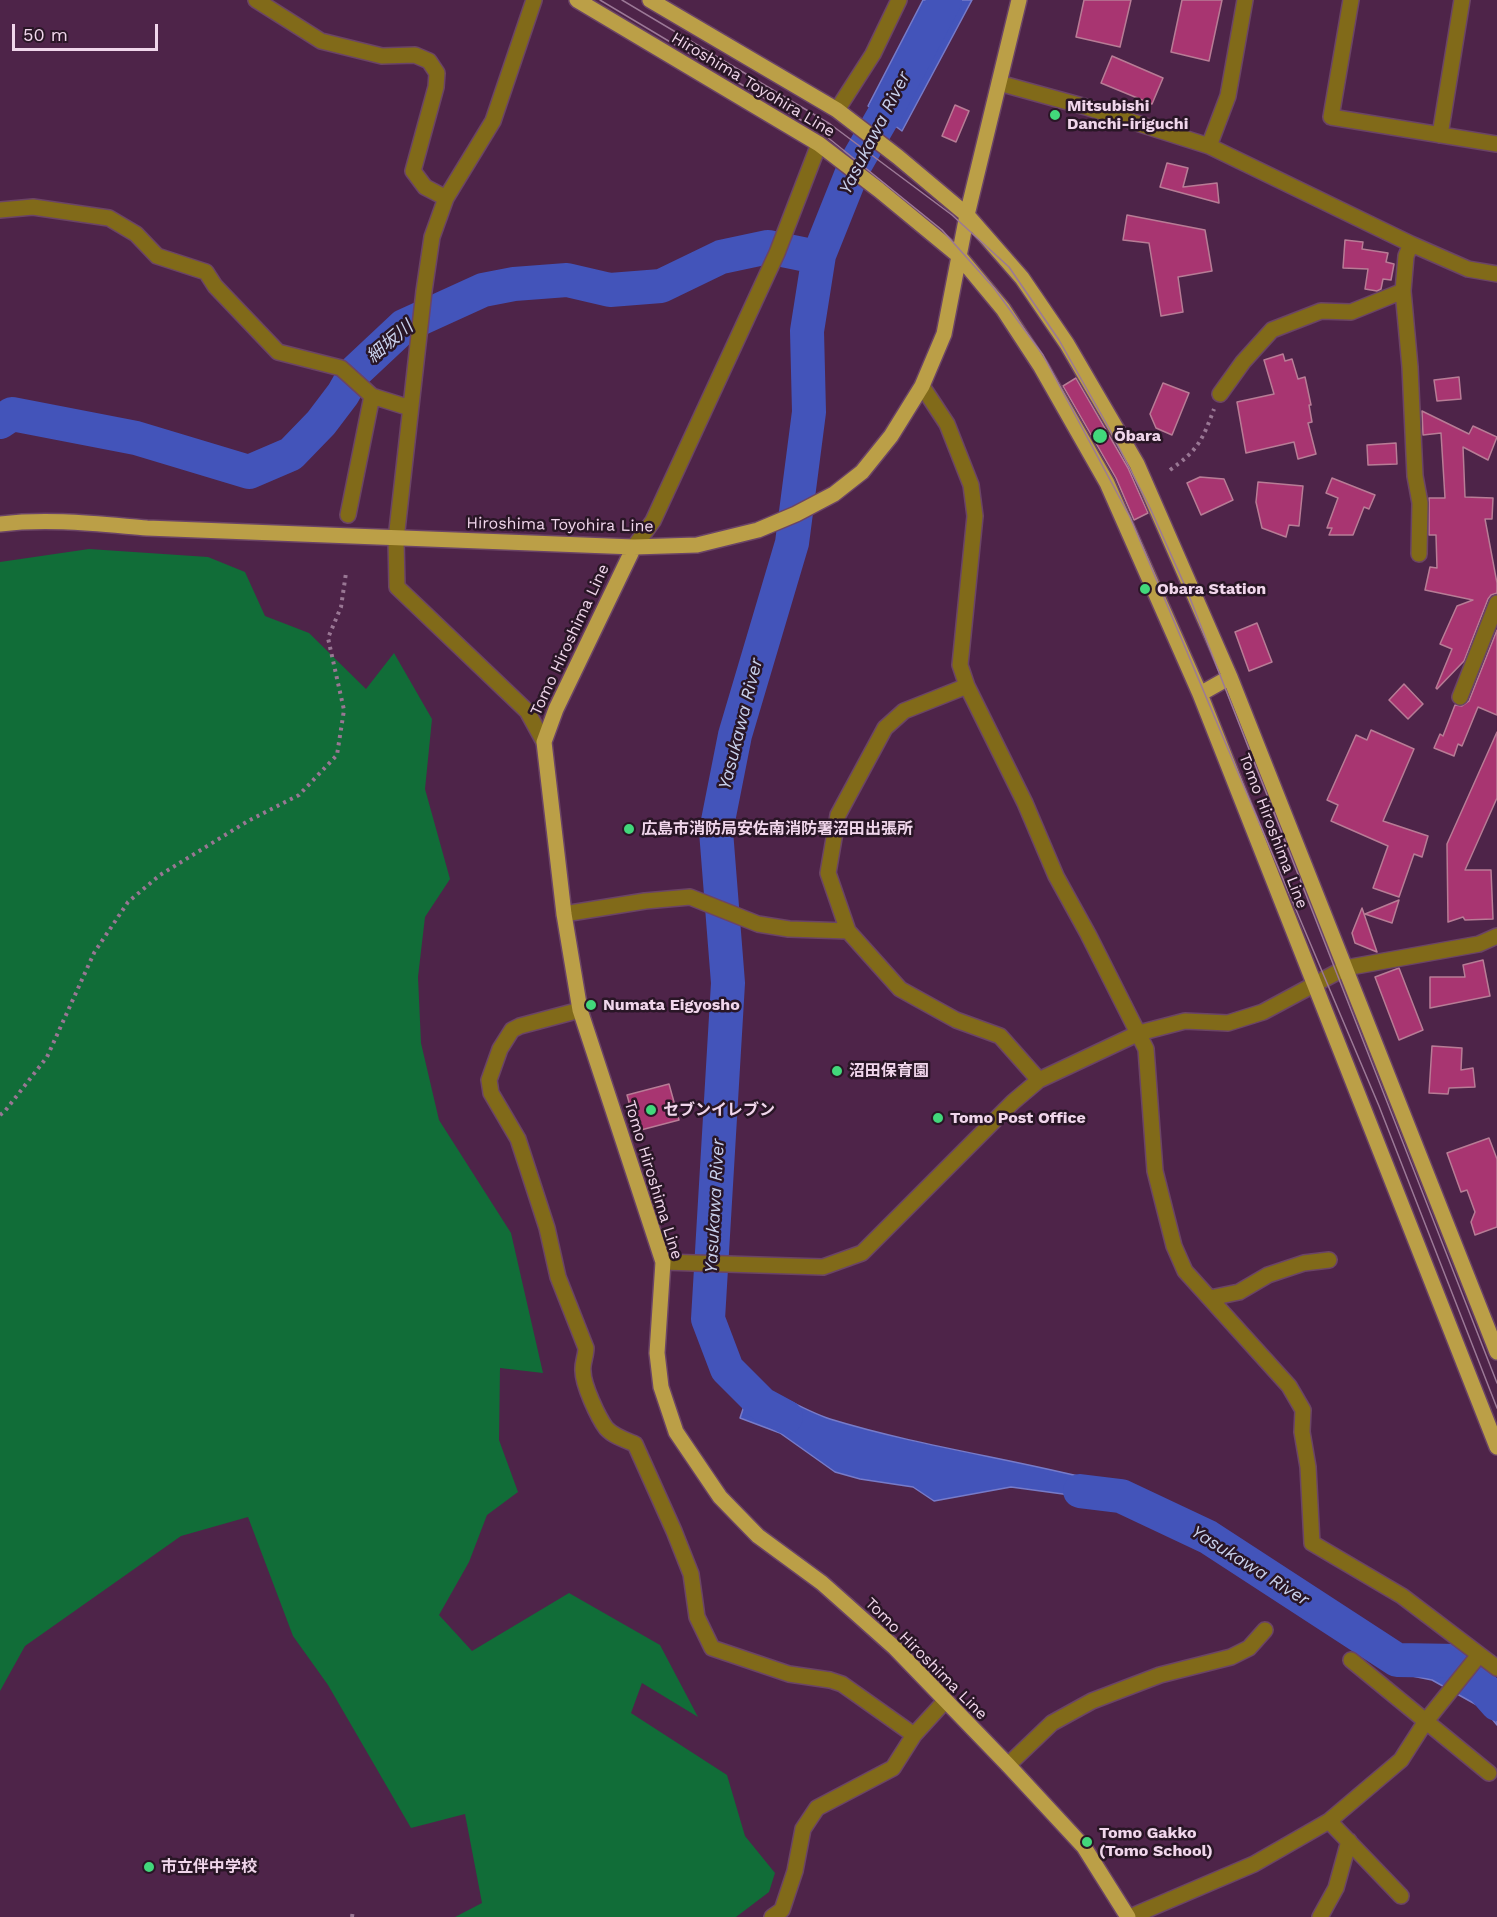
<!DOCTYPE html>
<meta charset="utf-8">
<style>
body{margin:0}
#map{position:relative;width:1497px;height:1917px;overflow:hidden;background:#4e2449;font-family:"Work Sans",sans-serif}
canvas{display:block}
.scale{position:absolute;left:12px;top:24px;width:146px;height:27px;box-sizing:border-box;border:3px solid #f0d6eb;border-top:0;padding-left:8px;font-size:18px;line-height:21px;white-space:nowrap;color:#f0d6eb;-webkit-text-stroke:4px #291626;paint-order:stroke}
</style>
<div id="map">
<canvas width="1497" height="1917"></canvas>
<div class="scale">50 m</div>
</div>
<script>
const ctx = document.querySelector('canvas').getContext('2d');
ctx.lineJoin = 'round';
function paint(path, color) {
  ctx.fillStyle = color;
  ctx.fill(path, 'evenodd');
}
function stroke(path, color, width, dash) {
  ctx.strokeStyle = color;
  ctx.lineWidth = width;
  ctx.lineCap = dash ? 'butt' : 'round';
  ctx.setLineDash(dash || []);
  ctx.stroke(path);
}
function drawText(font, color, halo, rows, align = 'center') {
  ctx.font = font + ' "Work Sans","Noto Sans JP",sans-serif';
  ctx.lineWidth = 5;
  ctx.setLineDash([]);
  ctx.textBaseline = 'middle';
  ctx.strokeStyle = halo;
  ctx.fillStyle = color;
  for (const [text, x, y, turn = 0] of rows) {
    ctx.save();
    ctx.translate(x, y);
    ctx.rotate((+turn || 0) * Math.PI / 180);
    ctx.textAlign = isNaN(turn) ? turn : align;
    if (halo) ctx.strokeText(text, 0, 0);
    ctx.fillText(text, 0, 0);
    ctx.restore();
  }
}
paint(new Path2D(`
 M89 549 208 557 245 572 265 616 309 633 366 689 394 653 432 719 425 789 450 879 425 917 418 977 421 1043 439 1120 511 1233 543 1373 500 1368 499 1440 518 1492 487 1515 469 1562 439 1615 472 1651 569 1593 660 1645 698 1717 642 1683 631 1713 727 1775 745 1836 775 1873 769 1892 736 1917H455L482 1903 465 1814 411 1828 328 1685 293 1636 248 1517 181 1536 25 1646 0 1691V562Z`), '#116d38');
const water = new Path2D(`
 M923 0H972L902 131 868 106Z
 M752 1382C776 1393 805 1411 830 1419 928 1449 1031 1461 1129 1489L1123 1508 1085 1497 1011 1487 934 1501 913 1487 860 1479 835 1472 780 1433 740 1418Z
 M1404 1649 1442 1652 1497 1694V1725L1484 1709 1432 1680 1402 1674Z`);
paint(water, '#4354ba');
stroke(water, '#777bc9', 1.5);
stroke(new Path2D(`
 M0 422 12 414 136 438 249 472 291 454 321 423 343 394 356 371 404 326 483 290 514 284 567 280 610 290 661 286 721 257 768 247 807 255H819
 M786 1417 762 1404 727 1369 708 1319 728 983 716 831 735 735 792 543 809 412 807 331 819 255 855 165 889 106 945 0
 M1080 1491 1121 1496 1208 1537 1397 1660 1459 1661 1497 1704`), '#4354ba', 34);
const building = new Path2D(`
 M1084 0H1131L1120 47 1076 37Z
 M1182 0H1222L1209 61 1171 52Z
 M1112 56 1163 78 1152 104 1101 83Z
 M955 105 969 111 956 142 942 136Z
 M1167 163 1188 168 1183 187 1217 183 1219 203 1160 187Z
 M1127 215 1205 230 1212 271 1178 277 1183 312 1161 316 1149 243 1123 240Z
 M1345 240 1363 242 1362 249 1388 253 1386 262 1394 264 1391 280 1383 279 1381 289 1377 291 1365 289 1368 269 1343 268Z
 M1283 354 1285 361 1292 359 1298 379 1305 377 1311 405H1309L1312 422 1308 423 1316 454 1298 459 1294 442 1246 453 1237 402 1274 394 1264 360Z
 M1459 377 1461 399 1437 401 1434 380Z
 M1076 378 1128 468 1148 513 1134 520 1116 478 1063 386Z
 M1163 383 1189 393 1172 435 1156 428 1150 414Z
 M1422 411 1469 434 1473 426 1497 437 1488 460 1463 447 1465 497 1493 498 1492 519H1485L1497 583V593L1491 595 1488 599 1464 661 1437 689 1436 688 1452 649 1440 644 1457 606 1473 600 1425 590 1430 567 1437 568 1436 535H1429V498H1445L1441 433 1423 435Z
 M1396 443 1397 464 1368 465 1367 445Z
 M1200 477 1224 479 1233 500 1201 515 1187 483Z
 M1332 478 1375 495 1369 509 1364 507 1353 535H1329L1332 528H1327L1338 498 1326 493Z
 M1258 482 1303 486 1299 526 1289 525 1286 537 1262 528 1256 502Z
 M1257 623 1272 662 1249 671 1235 632Z
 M1497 630V715L1478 707 1462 746 1458 744 1454 756 1434 748 1440 734 1443 736 1455 705 1462 706 1469 701Z
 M1404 684 1423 704 1408 719 1389 700Z
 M1371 730 1414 749 1383 821 1428 836 1422 857 1414 854 1399 897 1373 888 1388 846 1331 821 1338 805 1327 800 1356 735 1367 740Z
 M1497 732V798L1465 870H1491L1493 919 1465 920 1463 917 1448 922 1447 844Z
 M1399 900 1392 923 1365 914Z
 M1362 908 1377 952 1355 943 1352 933Z
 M1483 960 1490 996 1430 1008V977H1465L1463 965Z
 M1399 968 1423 1030 1399 1040 1375 977Z
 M1432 1046 1462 1048 1461 1070 1473 1068 1475 1087 1449 1088 1448 1094 1429 1093Z
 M669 1084 679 1120 637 1131 627 1095Z
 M1489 1138 1497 1159V1227L1475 1235 1471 1222 1475 1212 1467 1190 1461 1192 1447 1153Z`);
paint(building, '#a83571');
stroke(building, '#b87c96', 1.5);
const minor = new Path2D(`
 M256 0 321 41 382 56 415 55 429 61 437 73 436 87 413 171 425 187 446 198
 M534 0 493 121 446 198 432 237 424 291 396 539 397 587 527 711 544 742
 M1351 0 1331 117 1497 144
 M999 83 1086 107 1209 146 1411 244 1468 269 1497 274
 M837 110 873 54 899 0
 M1440 135 1462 0
 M1209 146 1228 96 1245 0
 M0 210 33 207 109 218 136 234 157 256 206 272 215 286 278 352 341 368 372 396 348 515
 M1411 244 1406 256 1403 291 1410 367 1415 476 1420 503 1419 554
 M922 386 947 424 971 485 975 516 960 665 967 686 1025 803 1056 876 1088 934 1146 1049 1155 1171 1174 1246 1185 1271 1289 1386 1303 1410 1302 1432 1308 1467 1312 1543 1402 1596 1497 1668
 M1220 394 1243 362 1272 330 1321 311 1351 312 1403 291
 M372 396 410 408
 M634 547 653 521 777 253 819 144
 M967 686 904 711 885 728 838 815 828 873 848 931 900 989 956 1020 1000 1036 1039 1080
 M1460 697 1497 603
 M564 914 645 901 690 897 758 924 789 929 848 931
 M580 1010 520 1026 512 1030 500 1049 489 1080 491 1093 518 1139 547 1228 558 1277 586 1348C586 1356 582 1364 583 1371 583 1385 598 1417 606 1428 613 1436 625 1440 635 1444L674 1531 691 1574 697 1617 712 1648 789 1674 830 1680 842 1684 914 1735
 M663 1262 823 1267 862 1253 1013 1102 1039 1080 1139 1033 1185 1021 1228 1023 1263 1012 1345 968 1479 944 1497 936
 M1210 1298 1239 1292 1268 1275 1304 1263 1329 1260
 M1351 1660 1489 1773
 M1008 1765 1052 1723 1092 1701 1160 1675 1231 1657 1249 1648 1265 1630
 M1329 1821 1401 1896
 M772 1917 782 1910 795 1871 803 1829 817 1808 893 1768 914 1735 945 1701
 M1130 1917 1254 1864 1329 1821 1401 1760 1426 1721 1479 1655
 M1320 1917 1336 1888 1349 1841`);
const major = new Path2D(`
 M577 0 819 144 879 190 959 256 1003 309 1041 367 1107 483 1200 694 1497 1447
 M650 0 837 110 898 157 967 215 1022 278 1067 344 1137 464 1230 677 1497 1352
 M0 524C49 518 98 524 147 528L634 547 697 545 758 530 796 514 834 494 862 472 891 436 922 386 944 334 967 215 1019 0
 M634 547 556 709 544 742 564 914 580 1010 663 1262 657 1353 661 1387 676 1432 720 1497 758 1536 822 1583 895 1648 1008 1765 1084 1847 1128 1917
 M1200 694 1230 677`);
stroke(minor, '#6b4466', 18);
stroke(major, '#6b4466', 18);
stroke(new Path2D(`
 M1170 470C1198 450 1202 441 1214 409
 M0 1115 5 1111 47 1057 94 953 128 902 160 875 248 821 299 795 337 755 344 710 328 638 341 607 346 573
 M352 1917 353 1910`), '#997794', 4, [3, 4.5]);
stroke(minor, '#816a19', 15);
stroke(major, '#bb9f47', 15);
stroke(new Path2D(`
 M600 0 821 132 942 230 994 288 1043 355 1130 517 1379 1106 1497 1408
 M622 0 830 124 952 215 1009 267 1059 340 1110 430 1150 508 1186 588 1497 1383`), '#9c7997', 1.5);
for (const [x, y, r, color] of [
 [1055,115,6,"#42d77b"],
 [1100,436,8,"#42d77b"],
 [1145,589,6,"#42d77b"],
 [629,829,6,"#42d77b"],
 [591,1005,6,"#42d77b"],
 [837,1071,6,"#42d77b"],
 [651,1110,6,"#42d77b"],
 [938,1118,6,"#42d77b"],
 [1087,1842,6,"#42d77b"],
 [149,1867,6,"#42d77b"]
]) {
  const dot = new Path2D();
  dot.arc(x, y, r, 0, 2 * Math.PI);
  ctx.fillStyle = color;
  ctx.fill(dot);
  stroke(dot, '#291626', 2);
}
drawText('16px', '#f0d6eb', '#291626', [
 ["Hiroshima Toyohira Line",753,85,31],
 ["Hiroshima Toyohira Line",560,525,1],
 ["Tomo Hiroshima Line",570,640,-65],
 ["Tomo Hiroshima Line",1273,831,69],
 ["Tomo Hiroshima Line",653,1180,73],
 ["Tomo Hiroshima Line",926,1659,45]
]);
drawText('bold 16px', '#f0d6eb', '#291626', [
 ["Mitsubishi",1067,106],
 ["Danchi-iriguchi",1067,124],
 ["Ōbara",1114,436],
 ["Obara Station",1157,589],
 ["広島市消防局安佐南消防署沼田出張所",641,829],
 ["Numata Eigyosho",603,1005],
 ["沼田保育園",849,1071],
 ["セブンイレブン",663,1110],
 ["Tomo Post Office",950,1118],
 ["Tomo Gakko",1099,1833],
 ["(Tomo School)",1099,1851],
 ["市立伴中学校",161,1867]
], 'left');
drawText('italic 18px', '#c8d0eb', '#291626', [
 ["Yasukawa River",875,133,-63],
 ["細坂川",390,342,-40],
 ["Yasukawa River",741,724,-76],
 ["Yasukawa River",715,1206,-87],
 ["Yasukawa River",1250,1566,32]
]);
</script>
